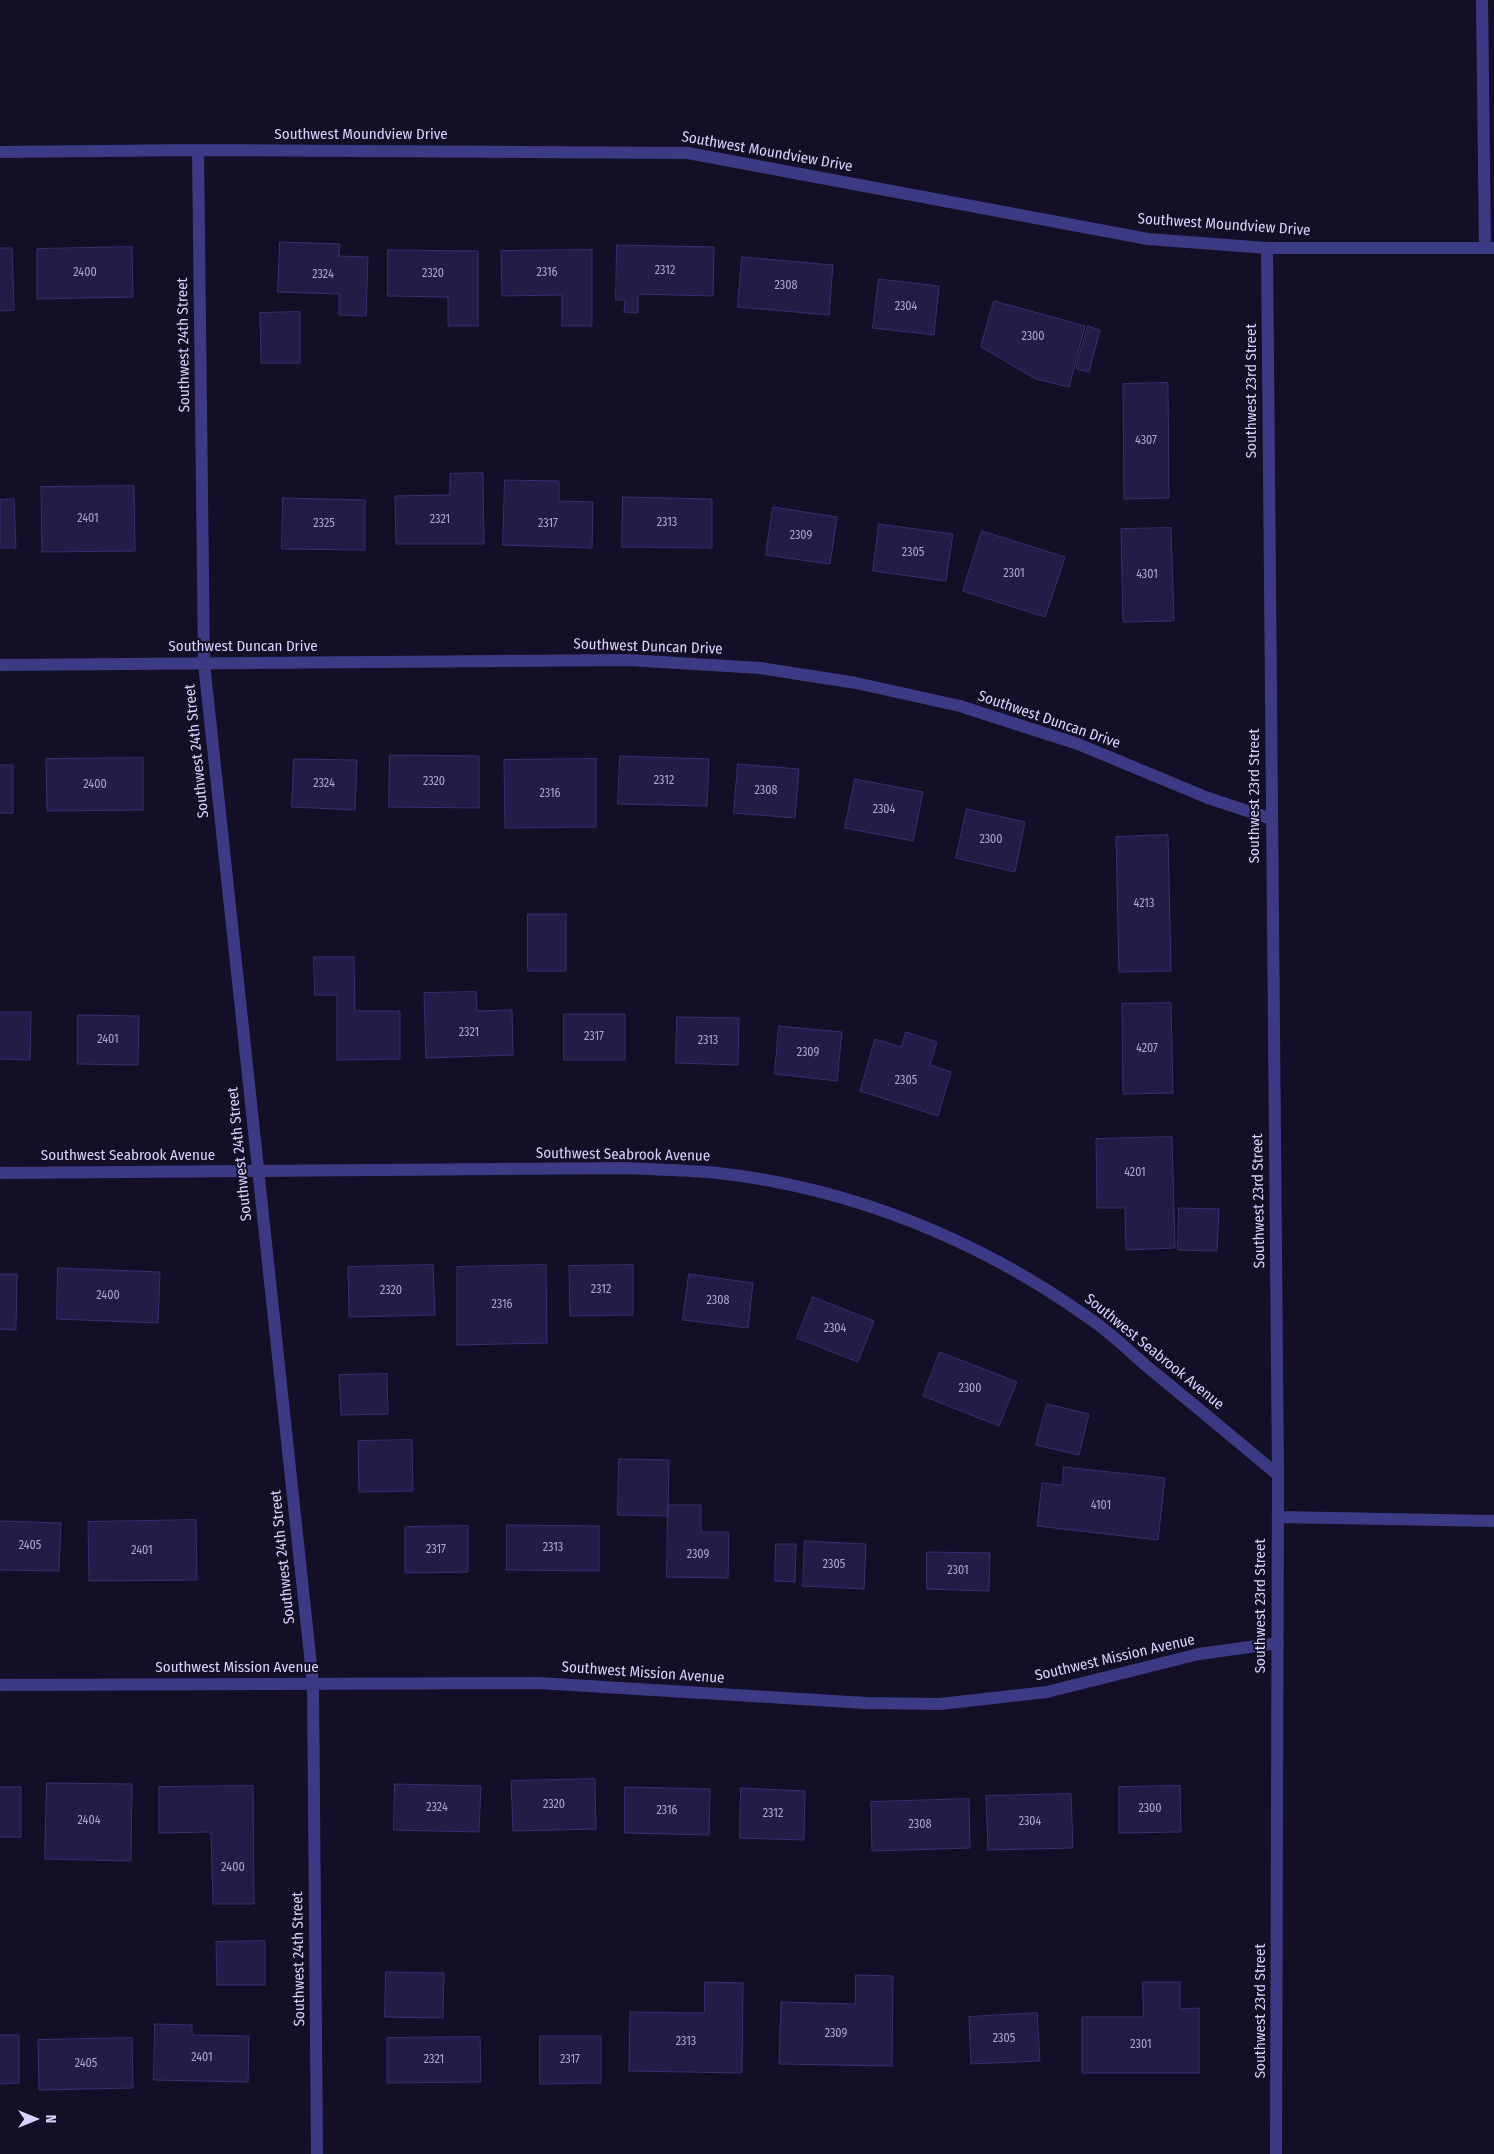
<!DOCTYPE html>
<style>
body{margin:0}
#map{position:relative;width:1494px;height:2154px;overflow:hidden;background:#130f26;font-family:"Fira Sans Condensed",sans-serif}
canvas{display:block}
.north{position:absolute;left:10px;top:2094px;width:50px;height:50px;-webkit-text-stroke:4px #130f26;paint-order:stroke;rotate:90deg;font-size:14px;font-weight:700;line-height:20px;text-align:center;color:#d9d4ff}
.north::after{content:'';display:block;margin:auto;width:18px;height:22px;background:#d9d4ff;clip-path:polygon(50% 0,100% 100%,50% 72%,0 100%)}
</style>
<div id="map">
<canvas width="1494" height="2154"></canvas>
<div class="north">N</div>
</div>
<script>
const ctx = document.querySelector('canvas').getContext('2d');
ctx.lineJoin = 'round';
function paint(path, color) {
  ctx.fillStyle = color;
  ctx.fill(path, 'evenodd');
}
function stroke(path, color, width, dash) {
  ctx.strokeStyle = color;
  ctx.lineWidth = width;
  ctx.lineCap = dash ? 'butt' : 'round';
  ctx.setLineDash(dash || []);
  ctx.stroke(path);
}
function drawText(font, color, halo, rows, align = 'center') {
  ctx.font = font + ' "Fira Sans Condensed",sans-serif';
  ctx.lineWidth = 4;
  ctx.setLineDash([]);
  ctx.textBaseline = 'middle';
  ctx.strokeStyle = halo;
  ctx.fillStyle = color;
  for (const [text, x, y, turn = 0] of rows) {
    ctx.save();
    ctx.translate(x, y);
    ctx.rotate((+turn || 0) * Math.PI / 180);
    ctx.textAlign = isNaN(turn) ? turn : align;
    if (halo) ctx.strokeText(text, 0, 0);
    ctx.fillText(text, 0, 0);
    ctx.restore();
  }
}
const building = new Path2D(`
 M280 242 340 244 339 256 368 257 366 316 339 315V294L278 292Z
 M617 245 714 247 713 296 638 294V313L624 312 625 300H616Z
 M132 247 133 297 37 299V249Z
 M0 248H12L14 310 0 311Z
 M388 250 478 251V326H448V297L388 296Z
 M592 250V326H562V295L502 296 501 251Z
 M742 257 833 265 829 315 738 307Z
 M879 279 939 286 934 335 873 328Z
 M994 301 1085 326 1069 387 1036 379 981 347Z
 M300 312V363H261L260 313Z
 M1088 326 1100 330 1089 372 1076 369Z
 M1168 383 1169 498 1124 499 1123 384Z
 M483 473 484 544H396L395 496 450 495V474Z
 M505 480 559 481V501L593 502 592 548 503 545Z
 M134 486 135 551 42 552 41 487Z
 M623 497 712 499V548L622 547Z
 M283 498 365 500V550L282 549Z
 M14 499 16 548H0V500Z
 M773 507 837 517 830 564 766 555Z
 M879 524 953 534 946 581 873 571Z
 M1171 528 1174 621 1123 622 1121 529Z
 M982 531 1065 557 1045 617 963 591Z
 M390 755 479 756V808L389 807Z
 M620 756 709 759 707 806 618 804Z
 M143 758V810L47 811 46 759Z
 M294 759 357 760 355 810 292 807Z
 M596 759V827L505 828 504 760Z
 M738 764 799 769 795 818 734 813Z
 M0 765H13V813H0Z
 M855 779 923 792 913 841 845 828Z
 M967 809 1025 822 1015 872 956 858Z
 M1168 835 1171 971 1119 972 1116 837Z
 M528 914H566V971H528Z
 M314 957H354L355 1011H400V1059L337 1060V995H315Z
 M476 992 477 1011 512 1010 513 1055 426 1058 424 993Z
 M1171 1003 1173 1093 1123 1094 1122 1004Z
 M0 1012H31L30 1060 0 1059Z
 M564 1014H625V1060H564Z
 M78 1015 139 1016 138 1065 78 1064Z
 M677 1017 739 1018 738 1065 676 1063Z
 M779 1026 842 1032 837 1081 775 1074Z
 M906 1032 937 1042 930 1065 951 1072 938 1116 860 1091 875 1039 901 1047Z
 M1172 1137 1175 1248 1126 1250 1125 1208H1097L1096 1139Z
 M1179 1208 1219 1209 1217 1251 1178 1250Z
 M433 1265 435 1315 349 1317 348 1267Z
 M546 1265 547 1343 457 1345V1267Z
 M633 1265V1315L570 1316 569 1266Z
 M58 1268 160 1272 158 1323 57 1319Z
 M0 1274H17L16 1330 0 1329Z
 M689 1274 753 1283 748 1328 683 1320Z
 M813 1297 874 1321 858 1362 797 1338Z
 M940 1352 1017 1382 999 1426 923 1396Z
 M387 1374 388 1414 341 1415 339 1375Z
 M1047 1404 1089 1414 1079 1455 1036 1445Z
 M412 1440 413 1491 359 1492 358 1441Z
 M619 1459 669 1460 668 1516 618 1515Z
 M1064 1467 1165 1478 1158 1540 1037 1526 1042 1483 1062 1485Z
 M668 1505H701V1532H729L728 1578 667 1577Z
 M196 1520 197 1580 89 1581 88 1522Z
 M0 1521 61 1523 59 1571 0 1570Z
 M507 1525 599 1526V1571L507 1570Z
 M468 1526V1572L405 1573V1527Z
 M805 1541 866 1544 864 1589 803 1586Z
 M776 1544H796L795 1582 775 1581Z
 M927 1552 990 1553 989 1591 927 1589Z
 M595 1779 596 1829 513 1831 511 1781Z
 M47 1783 132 1784 131 1861 45 1859Z
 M395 1784 481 1786 479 1832 394 1830Z
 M253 1786 254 1904H213L211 1832 159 1833V1787Z
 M1180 1786 1181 1832 1119 1833V1787Z
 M0 1787H21V1837H0Z
 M625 1787 710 1789 709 1835 625 1833Z
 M741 1788 805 1791 804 1840 740 1838Z
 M1071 1794 1073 1848 988 1850 986 1796Z
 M969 1799 970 1848 872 1851 871 1802Z
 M265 1941V1985H217L216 1942Z
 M386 1972 444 1973 443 2018 385 2017Z
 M856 1975 893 1976 892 2066 779 2064 781 2002 855 2004Z
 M705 1982 743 1983 742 2073 629 2071 630 2012 704 2013Z
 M1143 1982H1180V2009L1199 2008V2073H1082V2017H1143Z
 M1037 2013 1040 2061 971 2064 969 2017Z
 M155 2024 192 2025V2035L249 2036 248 2082 154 2080Z
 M0 2035H19V2083L0 2084Z
 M540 2036H601V2083L540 2084Z
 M480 2037 481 2082 387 2083V2038Z
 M132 2038 133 2088 39 2090 38 2040Z`);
paint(building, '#241b47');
stroke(building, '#3b2d73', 1);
stroke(new Path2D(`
 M1482 0 1485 248
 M198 150 204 663 313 1684 317 2154
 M0 152 198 150 688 153 1148 239 1267 248H1494
 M1267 248 1278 1475 1276 2154
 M0 665 628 660 760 668 856 683 960 706 1078 744 1208 798 1272 819
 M0 1173 627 1168C657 1170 688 1170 718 1173 851 1188 977 1239 1086 1316 1109 1331 1129 1351 1150 1369 1193 1404 1235 1439 1278 1475
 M1278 1517 1494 1521
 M0 1685 539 1683 866 1703 940 1704 1047 1692 1199 1654 1278 1643`), '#3d3a85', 12);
drawText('12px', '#aca6d1', null, [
 ["2312",665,271],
 ["2400",85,273],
 ["2316",547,273],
 ["2320",433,274],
 ["2324",323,275],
 ["2308",786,286],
 ["2304",906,307],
 ["2300",1033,337],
 ["4307",1146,441],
 ["2401",88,519],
 ["2321",440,520],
 ["2313",667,523],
 ["2325",324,524],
 ["2317",548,524],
 ["2309",801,536],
 ["2305",913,553],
 ["2301",1014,574],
 ["4301",1147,575],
 ["2312",664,781],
 ["2320",434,782],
 ["2324",324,784],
 ["2400",95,785],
 ["2308",766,791],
 ["2316",550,794],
 ["2304",884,810],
 ["2300",991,840],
 ["4213",1144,904],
 ["2321",469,1033],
 ["2317",594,1037],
 ["2401",108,1040],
 ["2313",708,1041],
 ["4207",1147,1049],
 ["2309",808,1053],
 ["2305",906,1081],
 ["4201",1135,1173],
 ["2312",601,1290],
 ["2320",391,1291],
 ["2400",108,1296],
 ["2308",718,1301],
 ["2316",502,1305],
 ["2304",835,1329],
 ["2300",970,1389],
 ["4101",1101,1506],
 ["2405",30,1546],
 ["2313",553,1548],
 ["2317",436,1550],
 ["2401",142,1551],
 ["2309",698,1555],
 ["2305",834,1565],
 ["2301",958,1571],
 ["2320",554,1805],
 ["2324",437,1808],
 ["2300",1150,1809],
 ["2316",667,1811],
 ["2312",773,1814],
 ["2404",89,1821],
 ["2304",1030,1822],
 ["2308",920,1825],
 ["2400",233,1868],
 ["2309",836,2034],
 ["2305",1004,2039],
 ["2313",686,2042],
 ["2301",1141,2045],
 ["2401",202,2058],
 ["2321",434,2060],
 ["2317",570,2060],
 ["2405",86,2064]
]);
drawText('15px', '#d9d4ff', '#130f26', [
 ["Southwest Moundview Drive",361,135],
 ["Southwest Moundview Drive",767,152,10],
 ["Southwest Moundview Drive",1224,225,4],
 ["Southwest 24th Street",184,345,-91],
 ["Southwest 23rd Street",1252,391,-90],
 ["Southwest Duncan Drive",243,647],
 ["Southwest Duncan Drive",648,647,2],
 ["Southwest Duncan Drive",1049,720,19],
 ["Southwest 24th Street",197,751,-96],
 ["Southwest 23rd Street",1255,796,-90],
 ["Southwest 24th Street",240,1154,-96],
 ["Southwest Seabrook Avenue",623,1155,1],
 ["Southwest Seabrook Avenue",128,1156],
 ["Southwest 23rd Street",1259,1201,-91],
 ["Southwest Seabrook Avenue",1154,1352,39],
 ["Southwest 24th Street",283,1557,-96],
 ["Southwest 23rd Street",1261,1606,-90],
 ["Southwest Mission Avenue",1115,1658,-13],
 ["Southwest Mission Avenue",237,1668],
 ["Southwest Mission Avenue",643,1673,4],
 ["Southwest 24th Street",299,1959,-91],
 ["Southwest 23rd Street",1261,2011,-90]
]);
</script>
